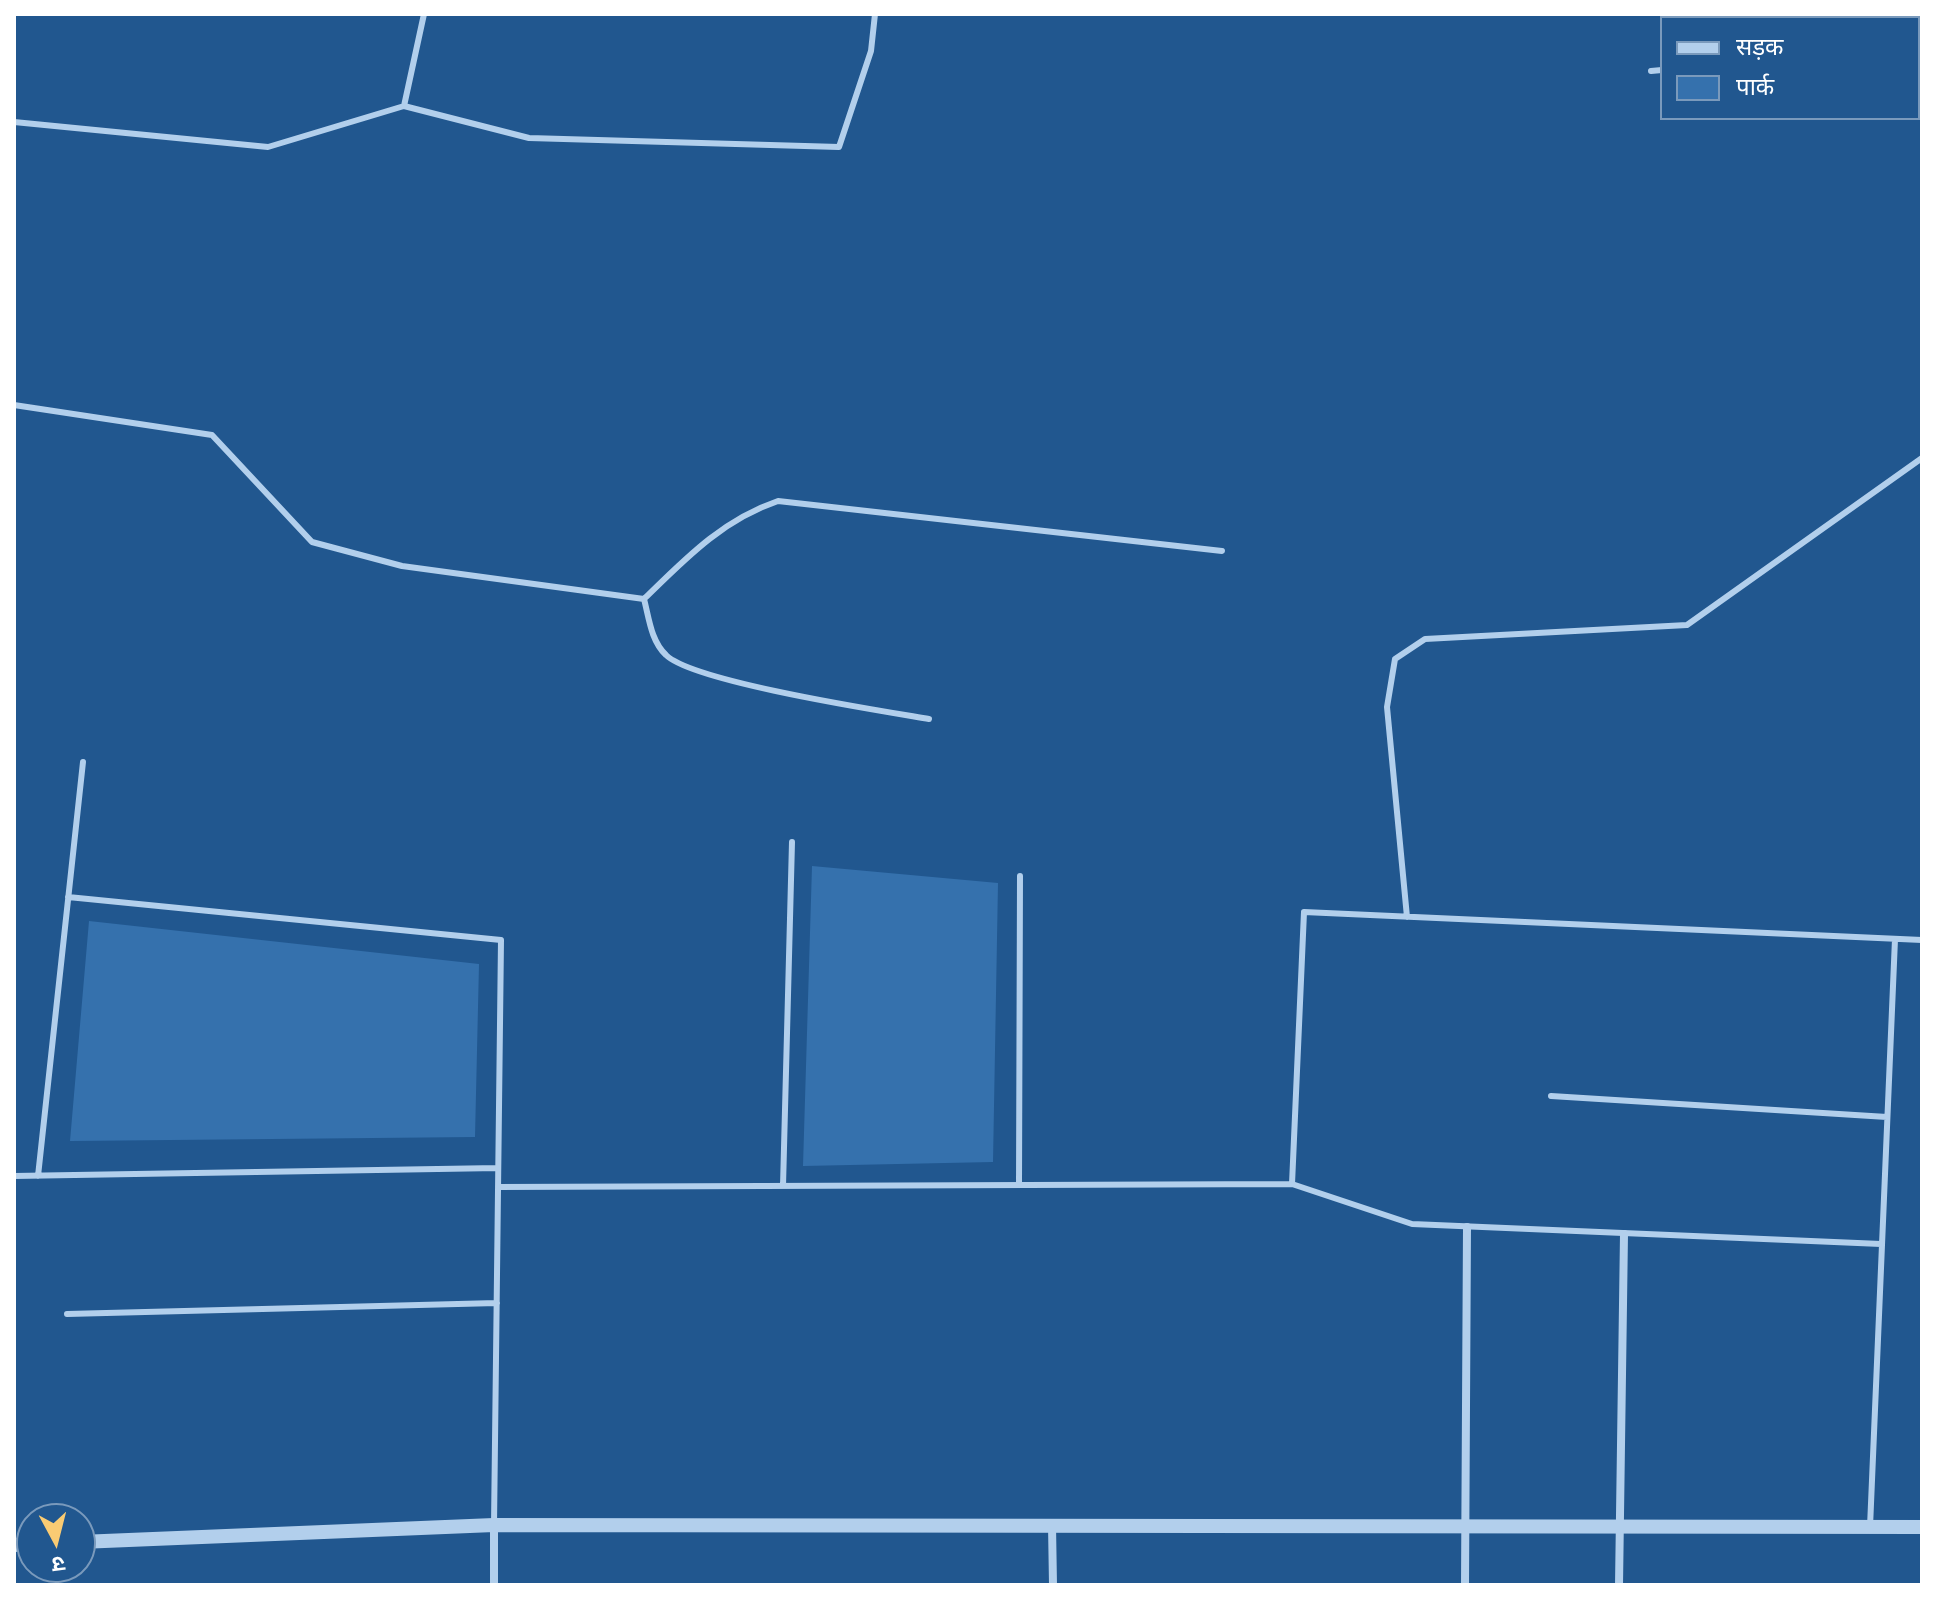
<!DOCTYPE html>
<meta charset="utf-8">
<style>
body{margin:0}
#map{position:relative;width:1936px;height:1599px;overflow:hidden;background:#21578f;font-family:Mulish,"Noto Sans Devanagari",sans-serif}
canvas{display:block}
.frame{position:absolute;inset:0;border:16px solid #fff;pointer-events:none}
.legend{position:absolute;left:1660px;top:16px;width:260px;height:104px;box-sizing:border-box;background:#21578f;border:2px solid #7a9abc;margin:0;padding:10px 14px;list-style:none;font-size:24px;color:#fff}
.legend li{display:flex;align-items:center;gap:16px;height:40px}
.legend b{width:40px;border:2px solid #7a9abc}
.north{position:absolute;left:16px;top:1503px;width:80px;height:80px;box-sizing:border-box;background:#21578f;border:2px solid #7a9abc;border-radius:50%;rotate:173deg;font-size:22px;font-weight:700;line-height:32px;text-align:center;color:#fff}
.north::after{content:'';display:block;margin:auto;width:28px;height:36px;background:#f9cb73;clip-path:polygon(50% 0,100% 100%,50% 72%,0 100%)}
</style>
<div id="map">
<canvas width="1936" height="1599"></canvas>
<div class="frame"></div>
<ul class="legend">
<li><b style="height:10px;background:#b2cfec"></b>सड़क</li>
<li><b style="height:22px;background:#3571ad"></b>पार्क</li>
</ul>
<div class="north">उ</div>
</div>
<script>
const ctx = document.querySelector('canvas').getContext('2d');
ctx.lineJoin = 'round';
function paint(path, color) {
  ctx.fillStyle = color;
  ctx.fill(path, 'evenodd');
}
function stroke(path, color, width, dash) {
  ctx.strokeStyle = color;
  ctx.lineWidth = width;
  ctx.lineCap = dash ? 'butt' : 'round';
  ctx.setLineDash(dash || []);
  ctx.stroke(path);
}
paint(new Path2D(`
 M812 866 998 883 993 1162 803 1166Z
 M89 921 479 964 475 1137 70 1141Z`), '#3571ad');
stroke(new Path2D(`
 M1918 44H1922
 M1651 71 1662 70
 M404 106 529 138 839 147 871 51 875 14
 M14 122 268 147 404 106 424 14
 M14 405 212 435 312 542 402 566 644 599C649 618 651 641 666 655 693 682 882 711 929 719
 M644 599C685 559 722 520 778 501L1222 551
 M68 897 501 940 494 1525
 M1407 917 1387 707 1395 659 1425 639 1687 625 1922 458
 M1551 1096 1887 1117
 M14 1176 498 1168
 M38 1176 83 762
 M1292 1184 1304 912 1922 940
 M1019 1185 1020 876
 M783 1186 792 842
 M498 1187 1292 1184 1412 1224 1881 1244
 M67 1314 497 1303
 M1870 1527 1895 939`), '#b2cfec', 6);
stroke(new Path2D(`
 M1052 1525 1053 1585
 M494 1585V1525
 M1465 1585 1467 1227
 M1619 1585 1624 1234`), '#b2cfec', 8);
stroke(new Path2D(`
 M80 1542 494 1525 1922 1527
 M14 1545 32 1544`), '#b2cfec', 14);
</script>
